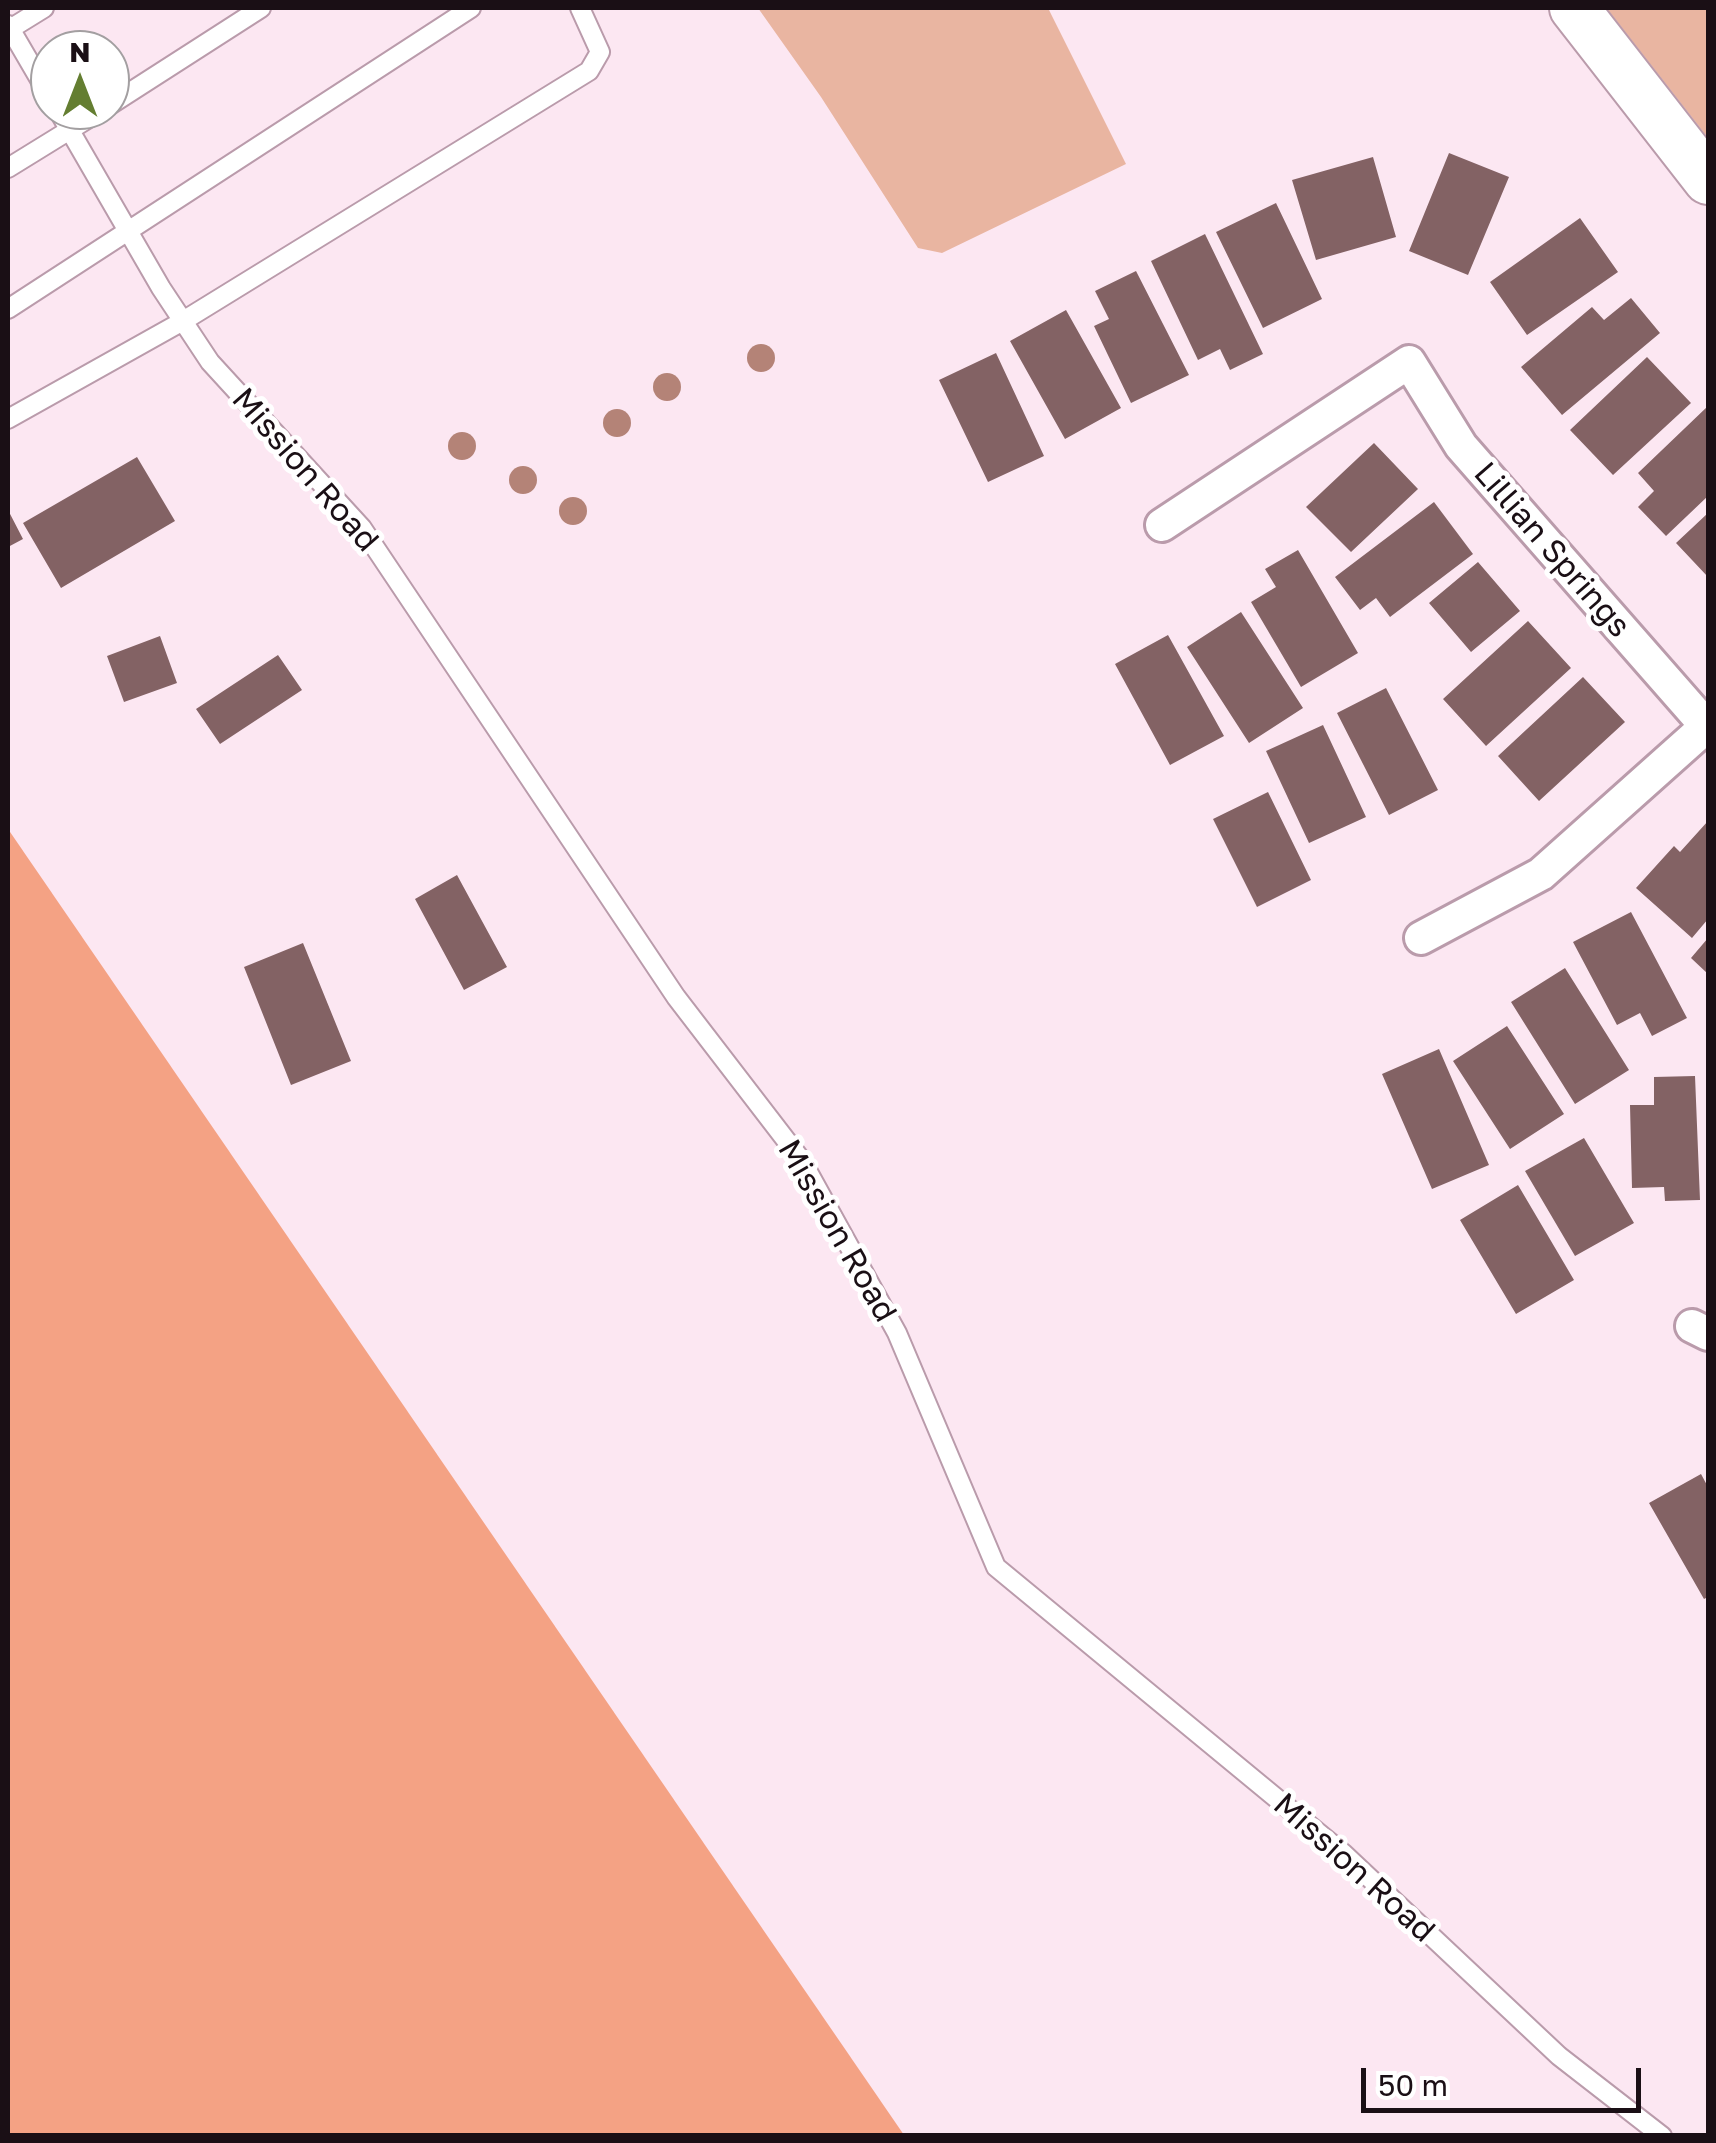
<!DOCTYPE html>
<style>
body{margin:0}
#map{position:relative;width:1716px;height:2143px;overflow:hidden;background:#fce7f2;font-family:"Golos Text",sans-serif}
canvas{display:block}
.frame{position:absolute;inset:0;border:10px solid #1a0f15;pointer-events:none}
.north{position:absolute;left:30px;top:30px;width:100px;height:100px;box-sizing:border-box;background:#fff;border:2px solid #a39fa1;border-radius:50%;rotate:0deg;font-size:28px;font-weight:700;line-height:40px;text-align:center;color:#1a0f15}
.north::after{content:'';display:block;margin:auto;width:35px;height:45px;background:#647e31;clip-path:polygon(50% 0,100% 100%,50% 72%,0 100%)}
.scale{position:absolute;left:1361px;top:2068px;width:280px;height:45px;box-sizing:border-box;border:5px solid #1a0f15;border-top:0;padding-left:12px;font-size:30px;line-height:35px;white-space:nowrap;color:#1a0f15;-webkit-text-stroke:8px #fff;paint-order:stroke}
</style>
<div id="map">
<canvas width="1716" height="2143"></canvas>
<div class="frame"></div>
<div class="north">N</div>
<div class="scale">50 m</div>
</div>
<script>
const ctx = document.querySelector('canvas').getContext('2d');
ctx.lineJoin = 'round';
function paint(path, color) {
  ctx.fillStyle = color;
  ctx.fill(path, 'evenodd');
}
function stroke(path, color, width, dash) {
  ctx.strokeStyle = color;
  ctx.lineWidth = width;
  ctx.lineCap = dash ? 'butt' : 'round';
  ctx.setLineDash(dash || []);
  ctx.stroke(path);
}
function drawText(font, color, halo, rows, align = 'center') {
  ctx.font = font + ' "Golos Text",sans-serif';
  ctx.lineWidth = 10;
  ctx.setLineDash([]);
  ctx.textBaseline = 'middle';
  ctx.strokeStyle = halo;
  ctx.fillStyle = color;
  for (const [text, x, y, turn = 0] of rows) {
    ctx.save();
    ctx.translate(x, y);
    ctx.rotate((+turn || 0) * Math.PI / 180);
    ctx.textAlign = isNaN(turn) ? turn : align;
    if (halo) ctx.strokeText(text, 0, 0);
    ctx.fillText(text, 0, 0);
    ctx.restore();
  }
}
paint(new Path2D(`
 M758 8H1048L1126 164 942 253 918 248 821 97Z
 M1607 8H1708V138L1608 10Z`), '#e9b5a1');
paint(new Path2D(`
 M8 829 904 2135H8Z`), '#f4a284');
paint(new Path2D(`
 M1449 153 1509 177 1468 275 1409 251Z
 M1373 157 1396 237 1316 260 1292 180Z
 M1276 203 1322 299 1263 328 1216 232Z
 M1580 218 1618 272 1527 335 1490 282Z
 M1205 234 1263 354 1230 370 1220 349 1198 360 1151 261Z
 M1136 271 1189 375 1131 403 1094 326 1109 319 1095 291Z
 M1631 298 1660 333 1562 415 1521 367 1592 307 1604 320Z
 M1066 310 1121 408 1065 439 1010 341Z
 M996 353 1044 456 988 482 939 380Z
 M1647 357 1691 403 1613 475 1570 430Z
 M1708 406V496L1666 536 1638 507 1654 491 1638 473Z
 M1374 443 1418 489 1351 552 1306 507Z
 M137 457 175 521 61 588 23 523Z
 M1434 502 1473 554 1390 617 1376 598 1360 610 1335 577Z
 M8 510 23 539 8 547Z
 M1708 513V577L1676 543Z
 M1298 550 1358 653 1301 687 1251 602 1276 587 1265 569Z
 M1478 562 1520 611 1471 652 1429 603Z
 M1241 612 1303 708 1249 743 1187 647Z
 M1528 621 1571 668 1486 746 1443 699Z
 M1168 635 1224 736 1170 765 1115 664Z
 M160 636 177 683 124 702 107 656Z
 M278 655 302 690 220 744 196 709Z
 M1583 677 1625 722 1539 801 1498 756Z
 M1386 688 1438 790 1389 815 1337 713Z
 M1323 725 1366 817 1309 843 1266 751Z
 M1268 792 1311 880 1257 907 1213 819Z
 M1708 821V919L1692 938 1636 888 1674 846 1680 852Z
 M457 875 507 967 464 990 415 899Z
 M1631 912 1687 1018 1652 1036 1640 1013 1617 1025 1573 942Z
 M1708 938V974L1691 958Z
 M303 943 351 1061 291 1085 244 967Z
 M1565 968 1629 1070 1575 1104 1511 1002Z
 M1507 1026 1564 1114 1510 1149 1453 1061Z
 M1439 1049 1489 1165 1432 1189 1382 1074Z
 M1695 1076 1700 1200 1665 1201 1664 1187 1632 1188 1630 1105H1654V1077Z
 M1584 1138 1634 1223 1575 1256 1525 1171Z
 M1518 1185 1574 1280 1516 1314 1460 1220Z
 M1701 1474 1708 1487V1597L1704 1599 1649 1503Z`), '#836264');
const service = new Path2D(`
 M8 25 50 97
 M10 29 44 8
 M110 105 261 8
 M58 110 161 288 210 362 362 528 676 997 802 1161 897 1333 996 1567 1344 1854 1559 2056 1662 2136
 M8 168 102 110
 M8 309 471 8
 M8 419 183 321 589 71 600 52 580 8`);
const minor = new Path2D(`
 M1162 525 1409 362 1461 446 1708 728
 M1421 938 1541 874 1708 725
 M1692 1326 1708 1334`);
const secondary = new Path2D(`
 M1574 8 1708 180`);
stroke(service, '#ba9bab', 22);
stroke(minor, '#ba9bab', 38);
stroke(secondary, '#ba9bab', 52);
stroke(service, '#fff', 18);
stroke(minor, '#fff', 32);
stroke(secondary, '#fff', 48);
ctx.fillStyle = '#b48377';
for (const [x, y] of [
 [761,358],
 [667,387],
 [617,423],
 [462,446],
 [523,480],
 [573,511]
]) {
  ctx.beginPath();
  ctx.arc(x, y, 14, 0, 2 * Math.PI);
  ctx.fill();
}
drawText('32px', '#1a0f15', '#fff', [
 ["Mission Road",305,470,49],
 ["Lillian Springs",1552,550,49],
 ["Mission Road",837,1231,60],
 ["Mission Road",1354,1868,42]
]);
</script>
